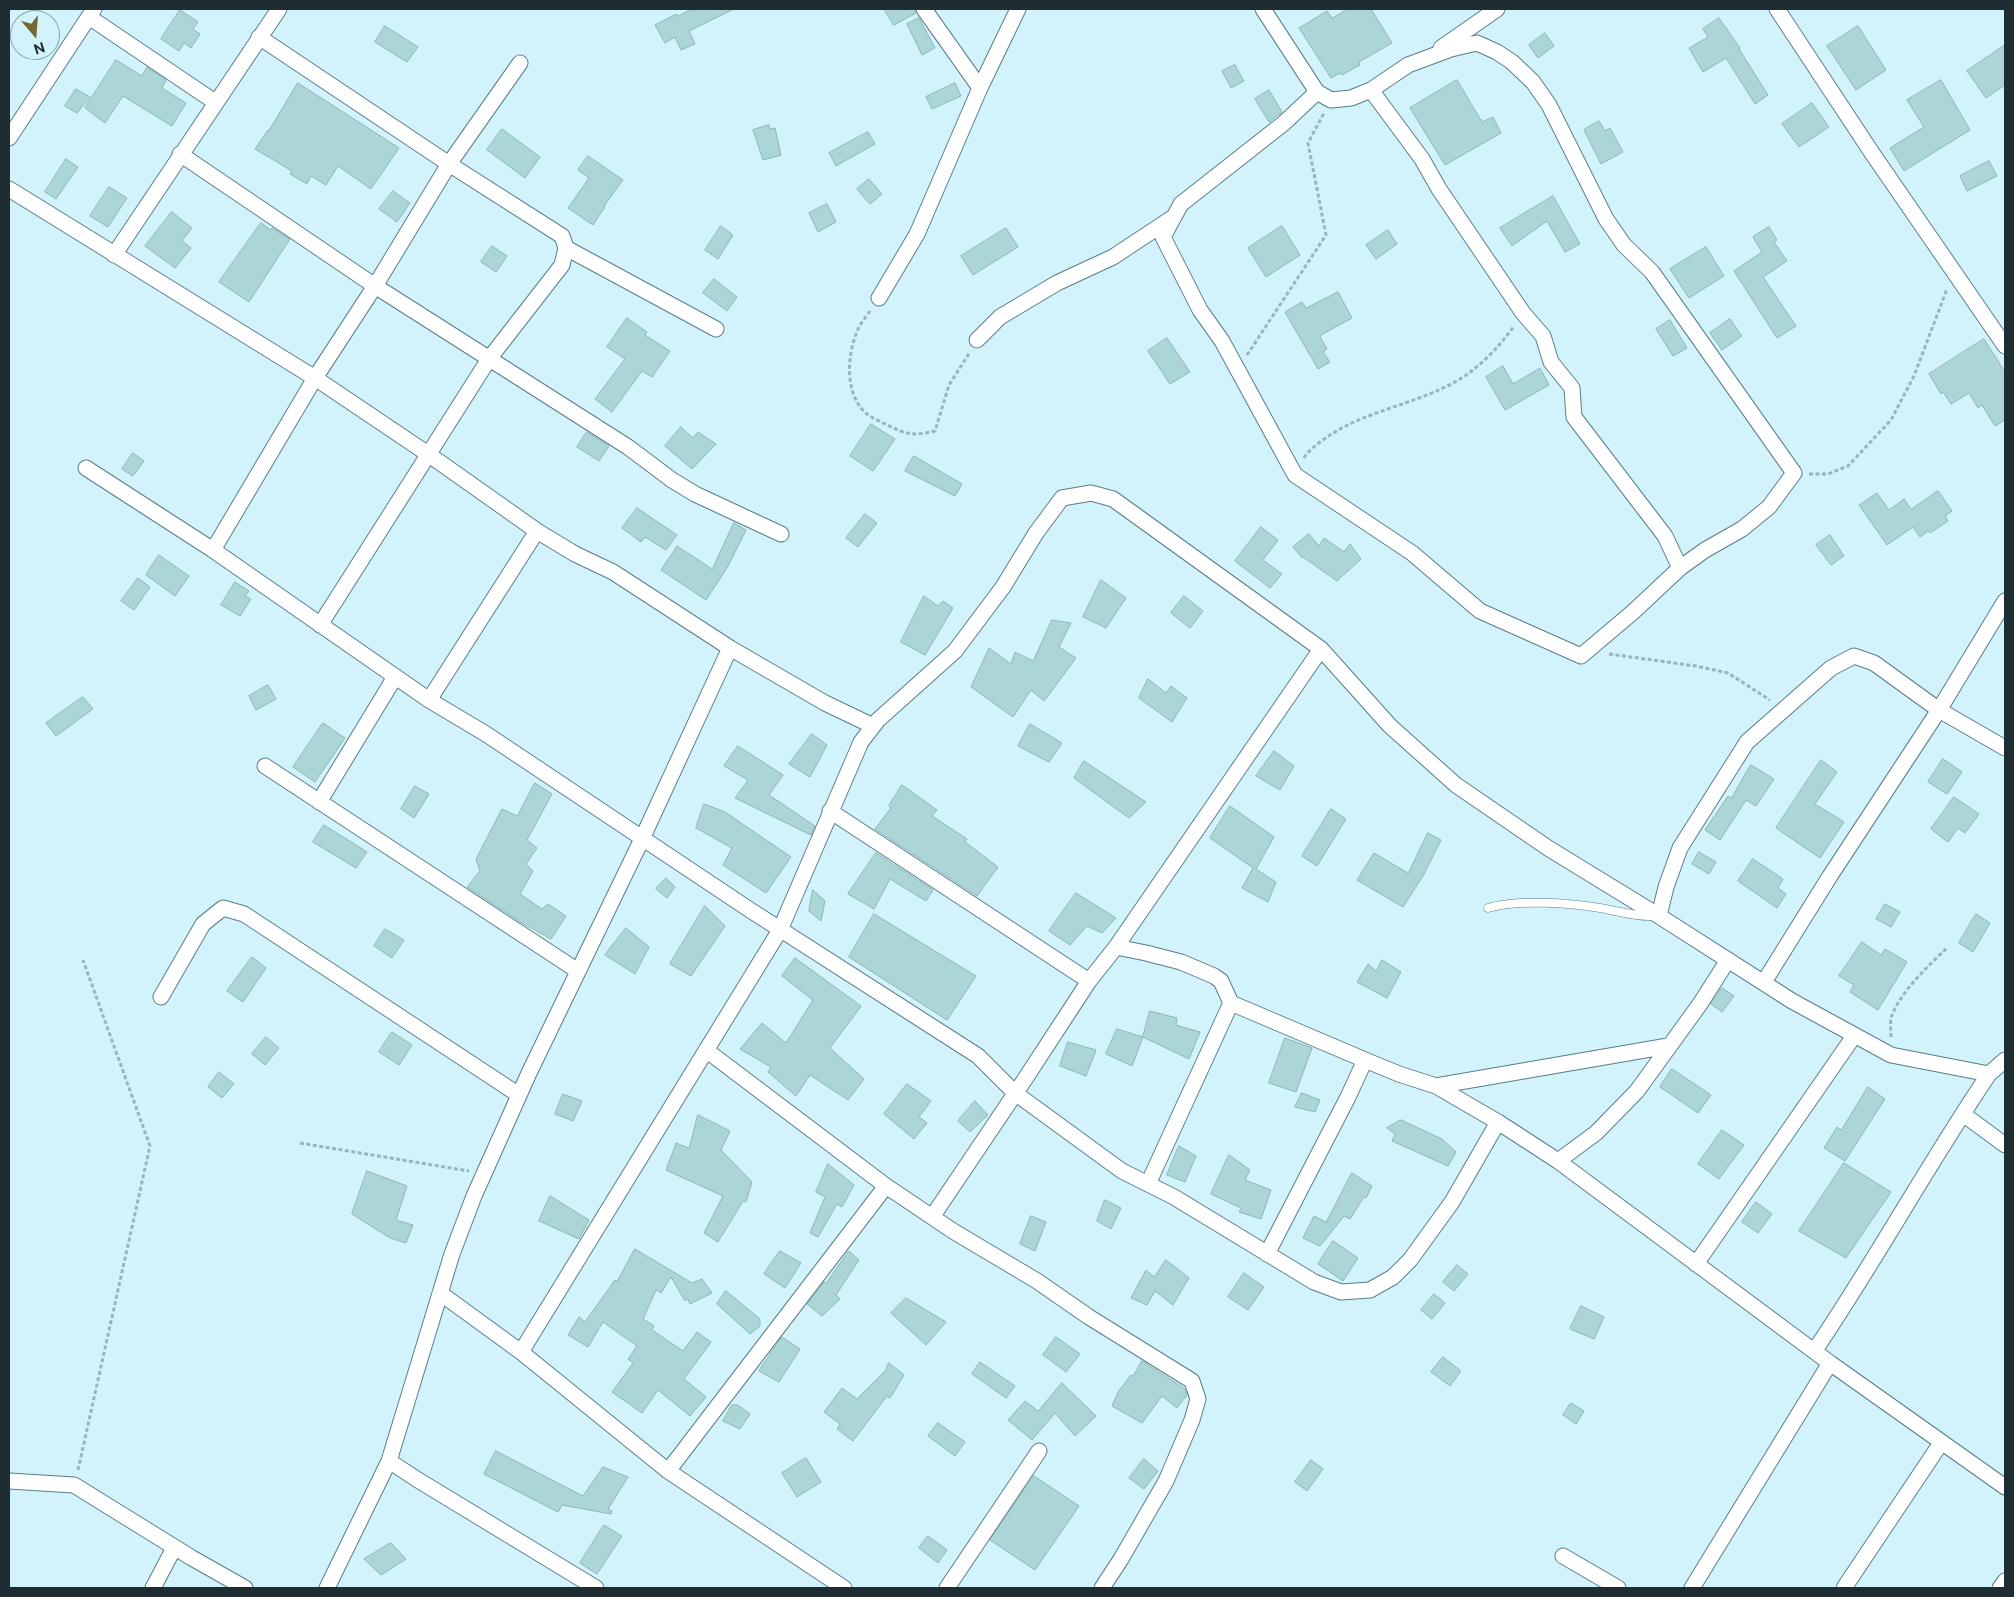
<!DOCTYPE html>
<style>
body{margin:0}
#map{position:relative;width:2014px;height:1597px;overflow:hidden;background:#d2f2fc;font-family:"Public Sans",sans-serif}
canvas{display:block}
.frame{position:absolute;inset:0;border:10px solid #1d2d31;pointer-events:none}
.north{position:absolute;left:10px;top:10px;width:50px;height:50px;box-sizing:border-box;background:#d2f2fc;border:1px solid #8aa3ab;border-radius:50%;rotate:162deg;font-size:14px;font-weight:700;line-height:20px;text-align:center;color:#1d2d31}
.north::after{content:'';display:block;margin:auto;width:18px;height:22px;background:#746835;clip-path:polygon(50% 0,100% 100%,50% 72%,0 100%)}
</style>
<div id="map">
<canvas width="2014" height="1597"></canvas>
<div class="frame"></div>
<div class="north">N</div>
</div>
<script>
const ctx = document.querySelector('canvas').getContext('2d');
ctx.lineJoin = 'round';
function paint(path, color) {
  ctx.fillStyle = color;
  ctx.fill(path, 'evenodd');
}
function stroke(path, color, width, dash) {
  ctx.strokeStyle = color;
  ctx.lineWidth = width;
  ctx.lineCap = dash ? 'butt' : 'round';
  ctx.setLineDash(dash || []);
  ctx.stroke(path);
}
const building = new Path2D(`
 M692 9H734L689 31 695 44 681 50 675 37 665 43 655 25 676 14 678 16Z
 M884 9H915L916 13 894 25Z
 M1348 9H1371L1392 43 1359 62 1360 65 1342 75 1340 73 1331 78 1299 28 1327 11 1332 18Z
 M180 10 198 22 193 29 200 34 191 48 184 43 179 51 161 39Z
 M919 18 935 48 922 55 907 24Z
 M1719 18 1740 48 1739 49 1768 95 1755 104 1726 58 1703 72 1689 48 1708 37 1703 29Z
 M385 26 418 47 407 62 375 42Z
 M1858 26 1886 70 1856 90 1827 46Z
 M1545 33 1554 46 1538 58 1529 45Z
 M2005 45V85L1986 98 1967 71Z
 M116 60 142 76 147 67 166 80 162 88 186 103 172 126 123 96 105 123 85 108Z
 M1235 65 1244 81 1231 88 1222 71Z
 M1457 80 1482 122 1493 117 1501 133 1445 165 1410 108Z
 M1941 80 1970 130 1904 171 1890 148 1924 127 1907 100Z
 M298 83 399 148 371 189 338 166 326 185 311 176 307 184 290 174 292 171 255 149 268 130H269Z
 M955 83 961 96 932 109 926 97Z
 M76 89 90 97 77 113 65 106Z
 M1269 90 1282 112 1269 122 1255 99Z
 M1812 103 1829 127 1799 147 1782 124Z
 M1599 121 1605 131 1610 128 1623 152 1601 164 1584 130Z
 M769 125 770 129 775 128 781 155 763 160 753 130Z
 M502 129 540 157 525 178 487 150Z
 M868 132 875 144 836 166 829 153Z
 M588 156 623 180 604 206 605 207 593 225 568 208 589 178 578 170Z
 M66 159 78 167 56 199 45 192Z
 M1989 161 1997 176 1967 191 1960 176Z
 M869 179 882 194 870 204 857 189Z
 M109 187 127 198 108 227 90 216Z
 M393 191 410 203 397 222 379 209Z
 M1553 196 1580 244 1565 252 1547 221 1512 246 1500 228Z
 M827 204 836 222 818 232 809 213Z
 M172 212 192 228 182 241 191 248 175 268 145 246Z
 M261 223 271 230 272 228 290 239 249 302 219 282Z
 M721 226 733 235 718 259 705 250Z
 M1282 226 1300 255 1266 277 1248 248Z
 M1769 227 1777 240 1774 242 1787 261 1763 277 1796 326 1777 338 1734 271 1762 252 1753 237Z
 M1006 228 1018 247 973 275 961 256Z
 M1388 230 1397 244 1376 259 1366 245Z
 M492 246 507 256 496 272 481 262Z
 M1706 247 1724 276 1689 298 1670 269Z
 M714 279 737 297 727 311 703 293Z
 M1338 292 1352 318 1321 335 1320 337 1327 349 1323 352 1330 362 1318 369 1285 312 1302 302 1306 308Z
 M627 318 647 332 645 335 670 351 652 377 642 371 612 412 595 399 625 359 607 347Z
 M1730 319 1742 336 1722 350 1710 333Z
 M1670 320 1687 348 1673 356 1656 329Z
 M1167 338 1190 372 1170 384 1148 351Z
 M1984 339 2005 372V420L1995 426 1982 405 1978 408 1969 393 1951 404 1943 392 1941 394 1929 374Z
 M1503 366 1513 384 1540 368 1549 385 1505 410 1486 377Z
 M871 424 895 439 873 471 850 456Z
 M681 427 693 438 698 432 716 444 692 469 665 446Z
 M587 432 609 446 599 461 577 447Z
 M133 453 144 461 133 476 122 469Z
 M914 456 962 484 955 496 905 471Z
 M1938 491 1952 511 1945 516 1948 521 1930 533 1928 531 1920 537 1913 527 1887 545 1859 505 1877 493 1889 510 1904 499 1911 509Z
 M637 508 677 535 666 550 645 537 641 542 622 528Z
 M865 514 877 523 858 547 846 538Z
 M734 523 746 530 727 568 706 600 661 570 677 546 712 569Z
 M1261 527 1278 540 1263 560 1282 574 1270 588 1235 561Z
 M1309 534 1319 546 1324 538 1344 552 1350 544 1361 559 1337 581 1303 557 1302 558 1293 547Z
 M1830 535 1844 556 1831 565 1816 545Z
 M159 555 189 576 175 596 146 575Z
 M138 578 150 587 134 610 121 601Z
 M1101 580 1126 598 1106 628 1083 617Z
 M235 582 249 591 245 596 251 599 240 616 221 605Z
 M924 596 938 606 943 601 953 608 925 655 901 642Z
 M1184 596 1203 611 1190 628 1171 613Z
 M1052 620 1071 623 1059 647 1076 658 1044 701 1031 690 1013 717 971 687 989 648 1011 664 1015 652 1033 661Z
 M1148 679 1166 693 1171 686 1187 698 1172 722 1139 698Z
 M268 685 276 699 256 710 249 696Z
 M83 697 93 709 56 736 46 723Z
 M323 723 345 738 315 782 293 767Z
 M1030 724 1062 743 1049 762 1018 746Z
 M812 734 827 745 810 777 789 764Z
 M738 746 783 775 769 795 815 826 811 835 735 798 748 780 724 766Z
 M1274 751 1294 766 1280 790 1256 776Z
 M1943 759 1962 772 1947 794 1928 782Z
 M1821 760 1837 772 1815 804 1844 822 1820 858 1776 828Z
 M1084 761 1146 802 1129 818 1074 778Z
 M1751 765 1774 779 1756 806 1746 800 1720 840 1705 830 1728 796 1731 798Z
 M535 783 552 794 527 840 537 848 526 864 533 871 520 894 542 909 548 904 566 916 551 939 522 923 467 887 480 871 476 859 502 809 517 816Z
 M902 785 937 810 932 816 967 839 965 842 998 867 977 896 875 829 891 808 889 806Z
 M415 786 429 794 414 818 401 809Z
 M1954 797 1979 814 1965 833 1958 828 1948 842 1931 829Z
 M704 804 725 812 791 857 766 893 723 865 732 848 696 828Z
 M1230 806 1274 837 1256 869 1276 882 1268 902 1242 888 1253 868 1210 838Z
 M1331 809 1346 819 1317 866 1302 856Z
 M324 825 367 852 356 868 313 842Z
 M1428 833 1441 840 1423 876 1403 907 1357 880 1374 853 1408 873Z
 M1699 852 1716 862 1709 874 1692 864Z
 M876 853 933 890 926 901 890 879 874 909 848 894Z
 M1753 859 1783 879 1778 888 1786 894 1777 908 1738 881Z
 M666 878 675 887 667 898 656 889Z
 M813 890 825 901 821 921 809 911Z
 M1076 893 1116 918 1102 933 1087 926 1070 945 1049 931Z
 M1885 904 1900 912 1891 927 1876 919Z
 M705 906 725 926 691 976 670 964Z
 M874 914 976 976 947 1020 849 957Z
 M1976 914 1990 923 1973 952 1959 943Z
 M626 928 649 947 635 974 605 955Z
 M385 929 404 940 392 958 374 946Z
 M1862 942 1881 955 1885 949 1907 962 1878 1010 1850 992 1854 985 1839 976Z
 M252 957 266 968 243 1002 227 991Z
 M795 958 861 1006 830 1048 864 1079 848 1100 810 1075 796 1096 768 1072 771 1067 740 1049 762 1023 786 1043 813 1000 782 976Z
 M1382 960 1401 972 1387 998 1357 982 1368 964 1376 971Z
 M1722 988 1734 996 1722 1012 1711 1004Z
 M1150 1011 1177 1018 1176 1025 1200 1032 1189 1059 1143 1037Z
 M1117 1029 1143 1037 1132 1066 1106 1054Z
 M392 1032 412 1045 399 1065 379 1052Z
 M266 1037 279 1048 265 1065 252 1054Z
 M1285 1038 1312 1048 1296 1092 1269 1083Z
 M1068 1042 1096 1050 1086 1076 1060 1066Z
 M1672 1069 1711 1095 1698 1113 1660 1087Z
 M219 1072 234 1084 222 1098 208 1087Z
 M907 1084 931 1101 919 1117 927 1123 914 1139 884 1114Z
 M1868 1087 1885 1099 1845 1161 1824 1148 1837 1127 1841 1130Z
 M1302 1093 1320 1100 1315 1112 1295 1107Z
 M563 1094 582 1101 573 1121 555 1114Z
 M975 1101 988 1115 970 1132 958 1121Z
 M698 1115 730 1131 721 1150 752 1182 746 1202 743 1201 718 1242 704 1233 723 1196 666 1170 676 1143 689 1148Z
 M1401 1120 1442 1139 1456 1152 1448 1166 1392 1141 1395 1134 1387 1128Z
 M1722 1130 1744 1145 1719 1179 1698 1164Z
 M1179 1146 1196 1156 1185 1182 1167 1175Z
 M1229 1155 1250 1170 1245 1180 1271 1190 1261 1219 1239 1212 1241 1208 1211 1194Z
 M1844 1163 1891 1192 1846 1258 1799 1231Z
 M828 1164 854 1185 842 1207 837 1204 818 1237 810 1233 825 1197 816 1192Z
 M367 1171 407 1186 396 1220 413 1225 406 1243 390 1238 352 1214Z
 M1352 1173 1372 1186 1366 1198 1364 1197 1350 1219 1344 1216 1320 1246 1303 1238 1314 1216 1326 1222Z
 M550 1196 589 1220 579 1239 539 1221Z
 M1105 1200 1121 1208 1111 1229 1097 1221Z
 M1756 1202 1772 1214 1758 1233 1742 1222Z
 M1031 1216 1046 1222 1035 1251 1020 1244Z
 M1333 1241 1358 1258 1343 1281 1318 1264Z
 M635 1249 692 1283 702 1279 712 1293 690 1304 688 1299 685 1301 671 1277 661 1293 656 1290 643 1319 654 1326 652 1330 683 1351 697 1332 711 1342 684 1379 706 1397 690 1416 658 1390 642 1413 612 1392 633 1363 628 1359 637 1346 603 1322 588 1347 568 1335 579 1317 585 1322 615 1280 617 1281Z
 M780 1251 801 1263 785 1288 764 1274Z
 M849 1251 859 1260 836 1295 840 1299 822 1316 807 1304 824 1282 826 1283Z
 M1166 1260 1189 1278 1173 1305 1155 1291 1147 1305 1131 1298 1146 1270 1154 1277Z
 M1457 1265 1468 1274 1454 1291 1443 1282Z
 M1244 1273 1264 1287 1248 1310 1228 1297Z
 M726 1291 760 1319V1326L750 1334 717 1304Z
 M1434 1294 1445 1303 1432 1319 1421 1310Z
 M906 1298 946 1322 926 1345 891 1313Z
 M1581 1306 1604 1317 1594 1339 1570 1329Z
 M782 1337 800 1349 779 1382 759 1371Z
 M1056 1337 1080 1354 1066 1372 1043 1355Z
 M1443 1357 1461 1371 1450 1386 1431 1372Z
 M1142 1361 1185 1389 1187 1395 1177 1408 1162 1396 1142 1423 1112 1406 1118 1392 1131 1375 1133 1376Z
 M980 1362 1015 1386 1006 1398 972 1374Z
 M889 1363 904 1375 890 1398 887 1396 853 1441 837 1429 840 1424 824 1412 842 1388 857 1399 885 1371Z
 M1062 1383 1096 1416 1075 1436 1055 1413 1032 1440 1008 1420 1025 1401 1038 1411Z
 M1571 1403 1584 1411 1576 1424 1563 1415Z
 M732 1405H738L750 1414 740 1429 723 1421Z
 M938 1423 965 1442 955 1456 928 1436Z
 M496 1451 583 1496 603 1467 628 1477 608 1509 612 1511 611 1514 562 1505 558 1512 484 1474Z
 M806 1458 821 1482 797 1497 782 1473Z
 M1144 1459 1158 1471 1144 1489 1129 1478Z
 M1311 1460 1323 1469 1307 1491 1295 1482Z
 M1034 1476 1079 1506 1035 1570 990 1540Z
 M604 1525 622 1536 597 1574 580 1563Z
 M928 1536 947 1550 938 1563 919 1548Z
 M391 1543 406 1559 381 1575 364 1559Z`);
paint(building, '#abd6d5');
stroke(building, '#8cb6b5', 1);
const lane = new Path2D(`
 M1488 908C1516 899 1571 903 1600 908 1618 911 1636 917 1654 916`);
const street = new Path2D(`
 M924 9 980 88
 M1263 9 1317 92 1331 100 1351 98 1371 90 1408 65 1451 49 1477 43 1497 52 1512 62 1533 82 1549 105 1606 219 1624 245 1652 272 1794 473 1769 507 1742 529 1705 550 1680 568 1633 612 1581 656 1480 611 1412 553 1295 475 1222 341 1200 310 1163 237 1181 204 1284 123 1317 92
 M1777 9 1872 153 2005 346
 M89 17 215 102
 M259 37 449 164 562 236 566 248 562 265 489 359 320 625
 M1441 48 1497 9
 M1371 90 1422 159 1439 189 1523 313 1543 336 1551 362 1572 388 1574 417 1665 536 1680 568
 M9 138 94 9
 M180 154 375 286 628 447 672 480 695 494 781 534
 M9 189 315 378 428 454 537 531 429 700 486 734 750 910 978 1056 1015 1093 1122 1171 1174 1197 1314 1282 1341 1292 1370 1290 1393 1277 1410 1260 1452 1202 1498 1122 1558 1161 1830 1363 2005 1487
 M566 248 716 329
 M114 255 279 9
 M879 298 917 234 980 88 1018 9
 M977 340 1000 317 1057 283 1113 257 1172 218
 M86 468 213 550 429 700
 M537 531 575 554 613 572 730 648 825 703 873 726
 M213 550 315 378 375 286 449 164 520 63
 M265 766 578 971
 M319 802 395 677
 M830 811 1089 981
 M1659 916 1666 887 1680 848 1747 742 1831 668 1854 656 1874 663 1939 710 2005 748
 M1116 947 1146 953 1181 962 1214 976 1221 981 1231 1003 1365 1060
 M1764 982 1830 876 1939 710 2005 601
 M161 997 203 924 223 908 244 914 519 1095
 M706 1050 886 1186 953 1231 1037 1281 1089 1317 1192 1381 1198 1399 1192 1420 1166 1481 1121 1559 1102 1588
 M1989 1074 2005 1060
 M1436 1086 1668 1046
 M1963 1114 2005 1145
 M1558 1161 1596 1133 1637 1091 1700 1004 1728 960
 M1148 1184 1231 1003
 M932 1217 1027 1076 1089 981 1116 947 1321 649
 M1267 1254 1348 1097 1365 1060 1399 1074 1436 1086 1498 1122
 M1696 1264 1854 1036
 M440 1293 521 1352 668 1471 844 1588
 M521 1352 780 930 861 742 878 720 955 651 1003 587 1036 533 1062 498 1091 493 1113 499 1321 649 1390 726 1456 785 1548 848 1659 916 1792 1001 1891 1055 1989 1074C1928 1164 1876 1260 1815 1350
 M389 1461 452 1254 474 1196 529 1073 642 839 730 648
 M668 1471 886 1186
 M9 1481 74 1485 192 1558 245 1588
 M1563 1556 1618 1588
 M153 1588 174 1548
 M327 1588 389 1461 418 1480 596 1588
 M947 1588 1039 1451
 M1692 1588 1830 1363
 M1844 1588 1941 1443
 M2000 1588 2005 1581`);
stroke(lane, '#587e89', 9);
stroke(street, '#587e89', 17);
stroke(new Path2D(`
 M870 311C867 316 862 321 859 327 848 350 844 386 861 408 868 417 878 420 887 425 908 435 913 436 935 431L949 385 970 352
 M1247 355 1326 235 1308 143 1324 113
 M1304 458C1308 451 1314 447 1320 442 1362 410 1415 406 1460 379 1481 366 1500 346 1514 326
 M1809 474H1828L1848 466 1891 420 1914 376 1947 289
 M1609 654 1696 666 1728 673 1770 700
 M1891 1037C1891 1031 1890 1023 1891 1018 1900 992 1928 966 1947 948
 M300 1143 469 1171
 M78 1470 150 1146 83 960`), '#99b4bc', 3, [4, 2.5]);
stroke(lane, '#fff', 8);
stroke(street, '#fff', 15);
</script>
